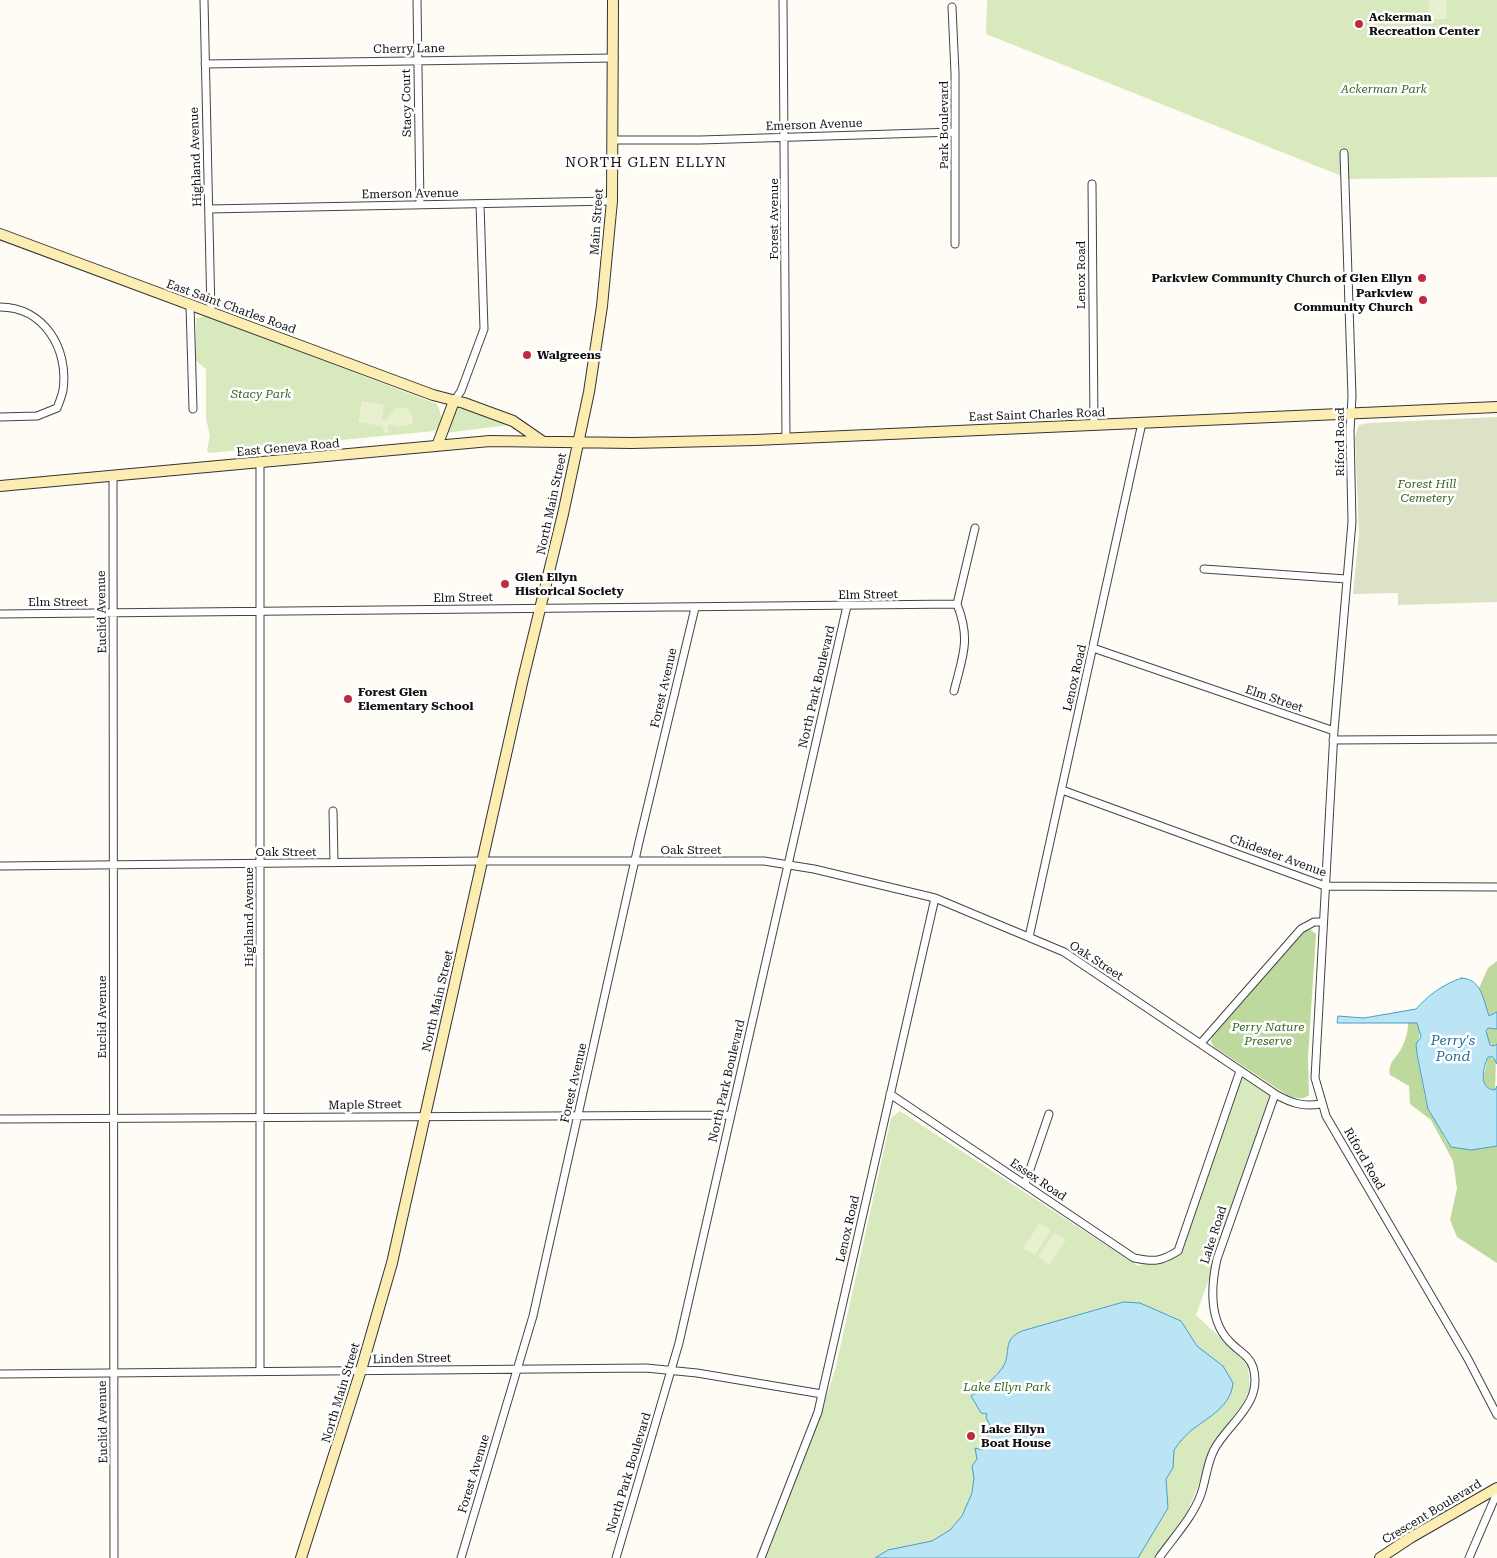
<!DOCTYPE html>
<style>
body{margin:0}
canvas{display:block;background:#fffcf5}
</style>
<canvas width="1497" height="1558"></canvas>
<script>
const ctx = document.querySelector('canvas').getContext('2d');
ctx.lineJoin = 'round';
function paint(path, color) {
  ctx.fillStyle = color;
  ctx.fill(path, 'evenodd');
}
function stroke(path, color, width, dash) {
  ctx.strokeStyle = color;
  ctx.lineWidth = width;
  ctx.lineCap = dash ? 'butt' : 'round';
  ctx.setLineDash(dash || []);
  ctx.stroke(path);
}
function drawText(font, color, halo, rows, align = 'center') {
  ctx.font = font + ' "Roboto Serif",serif';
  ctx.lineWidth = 5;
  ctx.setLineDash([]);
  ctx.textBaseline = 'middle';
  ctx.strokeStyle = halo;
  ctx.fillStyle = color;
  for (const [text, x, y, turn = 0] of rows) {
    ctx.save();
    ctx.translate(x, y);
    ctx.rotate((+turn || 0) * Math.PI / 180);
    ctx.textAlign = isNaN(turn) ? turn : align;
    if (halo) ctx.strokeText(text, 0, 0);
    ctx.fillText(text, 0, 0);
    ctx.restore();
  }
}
paint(new Path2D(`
 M987 0H1497V177L1349 179 986 34Z
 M206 316 437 404C441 413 445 424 434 431L209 453 207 450 210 435 206 419V369L196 361V318Z
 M456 406H458L509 425 446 433Z
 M1239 1064 1278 1089 1196 1315 1241 1357 1248 1367 1250 1388 1243 1404 1213 1448 1187 1513 1155 1558H765L822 1411 836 1366 891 1118 900 1111 1138 1266 1160 1257 1176 1247Z`), '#d8e9be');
paint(new Path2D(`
 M1310 929 1316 934 1308 1057 1309 1095C1303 1100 1297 1098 1289 1096L1214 1047 1211 1042 1212 1037 1305 931Z
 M1497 961V1012L1489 1016 1479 988 1488 968Z
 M1408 1023H1417C1423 1036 1415 1043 1417 1056 1420 1068 1425 1101 1429 1110 1434 1121 1441 1129 1446 1141L1471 1150 1497 1146V1263L1457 1237 1450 1220 1457 1188 1453 1161 1431 1120 1410 1104 1409 1086 1390 1075C1387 1062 1398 1057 1402 1047 1406 1039 1408 1032 1408 1023Z
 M1488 1028 1497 1029V1044L1494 1046C1487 1043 1485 1035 1488 1028Z
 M1488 1057 1496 1060 1495 1090 1486 1087 1483 1079Z`), '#bed99e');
paint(new Path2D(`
 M1497 417V602L1398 605V593L1353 594 1359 533 1355 437 1359 425 1369 423Z`), '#dbe2c5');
paint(new Path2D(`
 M1429 0H1446L1447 19H1429Z
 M362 401 384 405 382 420 385 421 397 407 407 408 413 419 412 424 397 427 390 424 387 427 390 433H385L381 426 358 422Z
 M1040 1223 1051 1230 1035 1255 1023 1248Z
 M1054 1233 1066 1240 1049 1265 1038 1257Z`), '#e8f0d0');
const water = new Path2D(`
 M1462 978C1482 980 1483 999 1489 1016L1497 1012V1029L1488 1028 1486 1031 1490 1045 1494 1046 1497 1044V1064L1493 1057H1488C1483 1068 1478 1089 1495 1090L1497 1086V1146L1471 1150 1451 1147 1428 1109 1417 1054 1416 1044 1421 1037 1417 1023H1337L1338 1016 1364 1018 1416 1009C1427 996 1445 983 1462 978Z
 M1124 1302 1140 1303 1181 1321 1197 1346 1223 1366 1233 1383C1231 1406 1209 1417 1193 1429 1185 1435 1179 1443 1174 1450L1173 1468 1166 1479 1168 1508 1138 1558H875L888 1550 932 1541 950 1530 962 1516 972 1493 974 1478 972 1466 977 1459 975 1448 982 1450 986 1446 990 1425 986 1418 987 1414 981 1413 971 1396C980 1391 997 1376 1003 1367 1012 1352 1001 1340 1022 1331Z`);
paint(water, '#bbe4f4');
stroke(water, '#44a0c9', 1);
const street = new Path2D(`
 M204 0 211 313
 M417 0 420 205
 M783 0 786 439
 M952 7 955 73V244
 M205 64 614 58
 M614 140H700L955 132
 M1344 153 1352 397 1350 431 1352 522 1334 731 1315 1078 1326 1116 1468 1359 1497 1415
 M1092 184 1094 425
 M209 209 612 201
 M190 305 193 409
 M0 307C44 307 69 349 63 390 62 396 59 403 57 408L37 416 0 417
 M454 401 461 391 484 329 480 204
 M260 463V1371
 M113 476 114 1558
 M1204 569 1346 579
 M957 604 975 528
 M0 614 957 604
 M1093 648 1334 731
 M954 691C963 655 971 640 957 604
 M1333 740 1497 739
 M1062 790 1325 886 1497 887
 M333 811 334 863
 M0 866 482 861H764L814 869 935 898 1064 952 1275 1094C1291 1103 1302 1107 1321 1104
 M1029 937 1142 423
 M1201 1043 1301 929 1314 922H1322
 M890 1094 1134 1258C1154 1262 1160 1262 1178 1251L1240 1071
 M0 1119 731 1115
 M1025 1184 1049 1114
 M0 1374 646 1368 697 1373 822 1394
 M461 1558 533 1316 639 842 695 608
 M616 1558 679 1343 847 606
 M761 1558 818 1412 822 1394 935 898
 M1159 1558C1173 1538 1193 1517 1201 1494 1206 1480 1207 1463 1214 1450 1227 1424 1264 1404 1253 1367 1249 1355 1238 1351 1230 1342 1208 1320 1211 1286 1217 1259L1275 1094
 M1469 1558 1497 1493`);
const secondary = new Path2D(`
 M0 234 433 395 464 403 513 421 542 441
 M437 446 454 401
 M0 486 490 441 632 443 755 440 1497 407
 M301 1558 361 1370 392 1263 523 679 563 514 589 392 602 306 612 201 613 0
 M1380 1558 1410 1538 1497 1488`);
stroke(street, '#444', 9);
stroke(secondary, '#333', 12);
stroke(street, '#fff', 7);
stroke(secondary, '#fcedb3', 10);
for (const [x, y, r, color] of [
 [1359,24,5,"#bd2c40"],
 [1422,278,5,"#bd2c40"],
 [1423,300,5,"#bd2c40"],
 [527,355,5,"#bd2c40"],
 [505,584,5,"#bd2c40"],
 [348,699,5,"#bd2c40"],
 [971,1436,5,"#bd2c40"]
]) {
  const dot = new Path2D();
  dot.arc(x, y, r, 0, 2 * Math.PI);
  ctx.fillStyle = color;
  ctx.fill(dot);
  stroke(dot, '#fff', 2);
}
drawText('bold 12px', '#111', '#fff', [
 ["Ackerman",1369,17],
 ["Recreation Center",1369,31],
 ["Parkview Community Church of Glen Ellyn",1412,278,"right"],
 ["Parkview",1413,293,"right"],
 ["Community Church",1413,307,"right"],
 ["Walgreens",537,355],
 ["Glen Ellyn",515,577],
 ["Historical Society",515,591],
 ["Forest Glen",358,692],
 ["Elementary School",358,706],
 ["Lake Ellyn",981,1429],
 ["Boat House",981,1443]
], 'left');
drawText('12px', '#111', '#fff', [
 ["Cherry Lane",409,49,-1],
 ["Stacy Court",407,103,-91],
 ["Emerson Avenue",814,125,-2],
 ["Park Boulevard",944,125,-90],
 ["Highland Avenue",196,157,-92],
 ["Emerson Avenue",410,194,-1],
 ["Forest Avenue",774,219,-90],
 ["Main Street",597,222,-86],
 ["Lenox Road",1081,275,-90],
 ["East Saint Charles Road",231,307,20],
 ["East Saint Charles Road",1037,415,-2],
 ["Riford Road",1340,442,-90],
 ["East Geneva Road",288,448,-5],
 ["North Main Street",552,504,-78],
 ["Elm Street",868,595,-1],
 ["Elm Street",463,598,-1],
 ["Elm Street",58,602],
 ["Euclid Avenue",102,612,-91],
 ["Lenox Road",1075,678,-77],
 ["North Park Boulevard",817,687,-77],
 ["Forest Avenue",664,688,-77],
 ["Elm Street",1274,699,19],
 ["Oak Street",691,850],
 ["Oak Street",286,852],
 ["Chidester Avenue",1278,856,20],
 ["Highland Avenue",249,917,-90],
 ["Oak Street",1096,961,33],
 ["North Main Street",438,1001,-77],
 ["Euclid Avenue",102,1017,-90],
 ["North Park Boulevard",727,1081,-77],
 ["Forest Avenue",574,1083,-77],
 ["Maple Street",365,1105,-1],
 ["Riford Road",1364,1159,60],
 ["Essex Road",1038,1180,34],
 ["Lenox Road",848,1229,-77],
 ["Lake Road",1214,1235,-72],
 ["Linden Street",412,1359,-1],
 ["North Main Street",341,1393,-73],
 ["Euclid Avenue",103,1422,-91],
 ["North Park Boulevard",629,1473,-73],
 ["Forest Avenue",474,1474,-73],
 ["Crescent Boulevard",1432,1512,-31]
]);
drawText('italic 12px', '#376722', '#fff', [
 ["Ackerman Park",1384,89],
 ["Stacy Park",261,394],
 ["Forest Hill",1427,484],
 ["Cemetery",1427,498],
 ["Perry Nature",1268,1027],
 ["Preserve",1268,1041],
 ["Lake Ellyn Park",1007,1387]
]);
ctx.letterSpacing = '1px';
drawText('14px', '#111', '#fff', [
 ["NORTH GLEN ELLYN",646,163]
]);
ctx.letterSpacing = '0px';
drawText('italic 14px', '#1d72a0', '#fff', [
 ["Perry's",1453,1041],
 ["Pond",1453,1057]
]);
</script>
